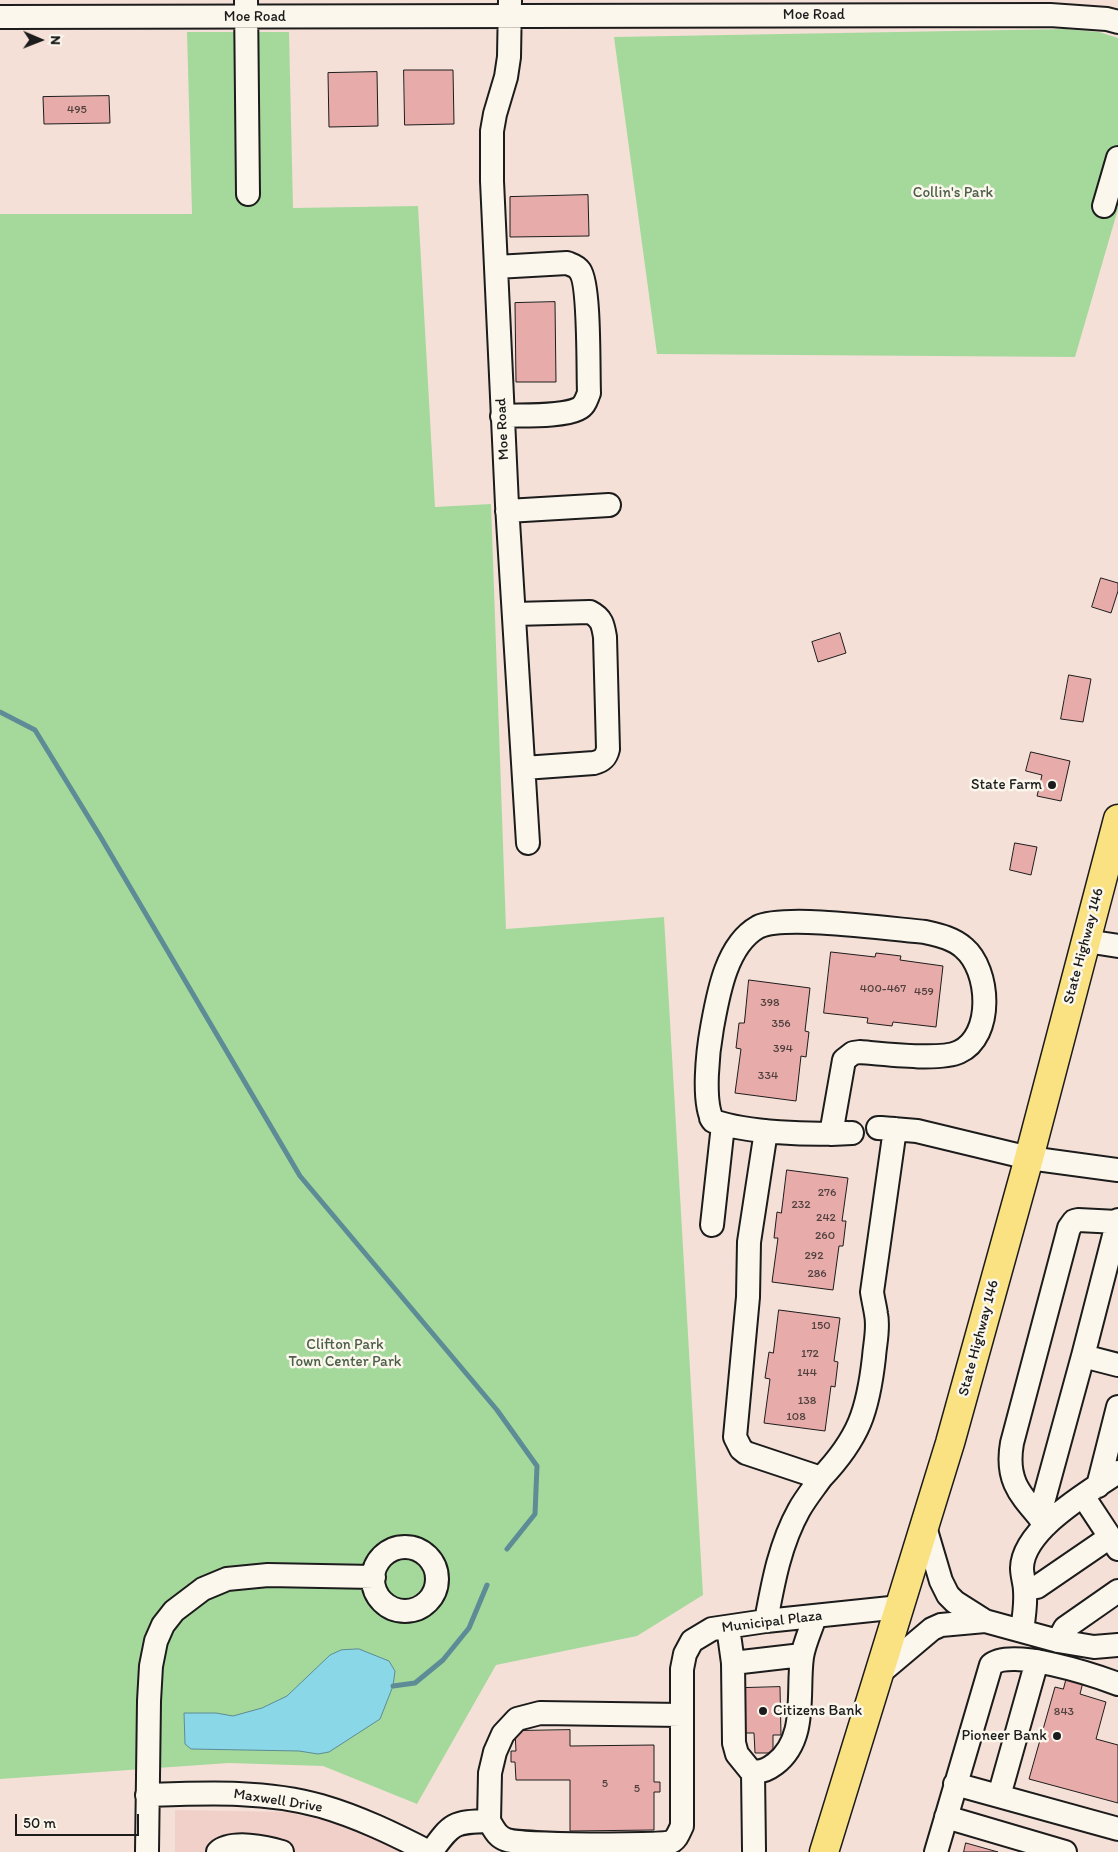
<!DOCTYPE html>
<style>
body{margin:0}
#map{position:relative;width:1118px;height:1852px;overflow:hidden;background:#f5e0d8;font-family:Itim,sans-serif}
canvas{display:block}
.north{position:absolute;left:15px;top:15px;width:50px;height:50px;-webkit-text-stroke:4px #fbf7ec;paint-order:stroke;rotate:91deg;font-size:14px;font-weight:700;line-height:20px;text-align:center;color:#1c1c1c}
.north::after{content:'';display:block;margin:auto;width:18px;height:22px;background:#1c1c1c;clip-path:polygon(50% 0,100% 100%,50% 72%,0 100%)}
.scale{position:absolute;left:15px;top:1814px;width:124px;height:22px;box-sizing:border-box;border:2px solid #1c1c1c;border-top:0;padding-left:6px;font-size:15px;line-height:18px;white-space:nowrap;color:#1c1c1c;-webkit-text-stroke:4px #fbf7ec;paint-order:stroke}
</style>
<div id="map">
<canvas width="1118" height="1852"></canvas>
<div class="north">N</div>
<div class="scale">50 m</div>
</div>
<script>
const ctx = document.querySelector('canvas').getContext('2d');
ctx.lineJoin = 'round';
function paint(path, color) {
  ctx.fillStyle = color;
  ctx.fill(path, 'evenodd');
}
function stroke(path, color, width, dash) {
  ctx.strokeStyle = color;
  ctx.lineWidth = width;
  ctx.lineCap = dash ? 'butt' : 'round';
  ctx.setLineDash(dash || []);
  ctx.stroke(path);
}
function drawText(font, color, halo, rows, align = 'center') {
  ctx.font = font + ' Itim,sans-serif';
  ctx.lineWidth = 5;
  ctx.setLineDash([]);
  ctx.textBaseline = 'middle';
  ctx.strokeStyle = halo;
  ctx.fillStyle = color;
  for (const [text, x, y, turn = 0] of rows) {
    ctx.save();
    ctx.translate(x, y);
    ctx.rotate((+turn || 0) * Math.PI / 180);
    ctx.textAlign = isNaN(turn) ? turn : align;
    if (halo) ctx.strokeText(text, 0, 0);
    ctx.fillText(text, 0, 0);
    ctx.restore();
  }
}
paint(new Path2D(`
 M175 1810 286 1812 348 1825 404 1852H175Z`), '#f1d0ca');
paint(new Path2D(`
 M1065 29 1099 32 1118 38V209L1075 357 657 354 614 37Z
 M187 32H289L293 208 418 206 435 507 491 504 506 929 664 917 703 1595 637 1636 496 1665 417 1804 323 1766 229 1763 0 1779V214H192Z`), '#a5d99c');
const water = new Path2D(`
 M359 1649 389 1661 395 1671 393 1686 380 1719 329 1752 318 1754 299 1751 191 1749 185 1744 184 1713H216L233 1716 262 1708 287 1696 330 1655 341 1650Z`);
paint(water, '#89d7e7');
stroke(water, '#5d8c96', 1);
stroke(new Path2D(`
 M0 712 35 730 100 836 300 1176 497 1410 537 1466 535 1514 507 1549
 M393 1686 415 1683 443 1660 469 1628 487 1585`), '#5d8c96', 5);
const building = new Path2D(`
 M404 70H453L454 124 405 125Z
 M377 72 378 126 329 127 328 73Z
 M109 96 110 123 44 124 43 97Z
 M588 195 589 236 510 237V197Z
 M555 302 556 382H516L515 303Z
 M1101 578 1118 583V591L1111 613 1092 607Z
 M840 633 846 653 818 662 812 642Z
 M1069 675 1091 679 1083 722 1061 719Z
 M1031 752 1070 761 1061 801 1037 796 1042 775 1026 771Z
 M1015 843 1037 847 1031 875 1010 870Z
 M831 952 875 957 876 953 901 956 900 960 943 966 936 1027 893 1022 892 1026 867 1023 868 1018 824 1013Z
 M749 980 810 988 805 1031 809 1032 806 1057 801 1056 796 1101 735 1093 741 1049 736 1048 739 1023H744Z
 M787 1170 848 1178 842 1221H846L843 1246H839L833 1290 772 1282 778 1238H774L777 1212 781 1213Z
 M779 1310 840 1318 834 1361 838 1362 835 1387 831 1386 825 1431 764 1423 770 1379 765 1378 769 1352 773 1353Z
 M1069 1669 1085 1674 1080 1694 1106 1702 1096 1739 1118 1745V1803L1029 1779 1055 1687 1063 1689Z
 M780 1687 781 1735H773V1753H755L754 1733H745L744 1688Z
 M570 1730V1746L654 1745V1782H660V1792H654V1830L570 1831V1780H516L515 1762H511V1751H516L515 1731Z
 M966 1843 998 1852H964Z`);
paint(building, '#e7aca9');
stroke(building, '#1c1c1c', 1);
const minor = new Path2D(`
 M246 0 248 194
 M510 0 509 57 506 77 495 114 492 131V181L507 505 528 843
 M0 17 1050 15 1107 19 1118 22
 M1104 206 1118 158
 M496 267 567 263C572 265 577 266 580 271 590 285 588 371 589 393 586 400 585 406 578 409 562 417 521 415 502 416
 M507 511 609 505
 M514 614 590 612C602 618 603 625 605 637L608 749C606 758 602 761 594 763L524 768
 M1086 941 1118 946
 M711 1118 713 1121C748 1133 810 1135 847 1133
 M881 1128 917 1131 1029 1158 1118 1170
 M766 1131 749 1242 748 1297 735 1437 741 1449 746 1453 821 1478C859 1438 868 1411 874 1357 875 1343 879 1328 876 1314 875 1307 873 1299 872 1292L895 1129 878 1128
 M1118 1220 1083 1356 1118 1365
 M712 1225 723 1125 713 1121C702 1102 708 1050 712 1028 718 995 726 945 758 927 784 914 891 929 925 932 938 935 953 938 964 948 990 970 994 1036 959 1052 940 1061 883 1054 860 1052L853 1053 844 1060 831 1134 852 1133
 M1098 1486 1118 1407
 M1083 1496 1118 1549
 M1039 1517 1083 1356
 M1046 1525C1022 1496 1005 1483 1012 1443L1069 1228 1074 1221 1078 1220 1118 1222
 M925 1527 941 1581 948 1595 955 1602 985 1621 1058 1641 1094 1647 1118 1645
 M373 1579a32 32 0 1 1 64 0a32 32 0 1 1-64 0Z
 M1025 1589 1037 1587 1110 1537
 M766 1621C773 1583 780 1544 799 1510 805 1499 814 1488 821 1478
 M728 1627 733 1663 734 1743 737 1754 750 1770C759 1774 767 1770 775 1764 808 1739 797 1693 802 1657 804 1644 811 1629 815 1617
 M1022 1630C1024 1617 1026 1605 1025 1591 1025 1584 1022 1576 1022 1568 1023 1529 1089 1492 1118 1472
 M1058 1641 1065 1628 1118 1591
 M733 1663 802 1655
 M881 1672 932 1629 941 1625 985 1621
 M753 1772 754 1850
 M955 1784 1118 1829
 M147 1795C204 1793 265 1790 321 1806 359 1817 394 1834 429 1852
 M999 1796 1037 1661
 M946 1817 1065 1852
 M489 1821 490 1773 495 1752 503 1734 517 1719 540 1713 681 1715
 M147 1852 149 1701 151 1666 156 1641 163 1625 174 1611 203 1589 227 1579 268 1575 374 1577
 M218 1852C231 1840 267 1847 282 1852
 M431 1852C452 1823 453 1822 489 1821 494 1829 497 1837 507 1840 520 1845 659 1846 671 1842 677 1839 679 1832 682 1826V1669L685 1654 692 1641 712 1629 766 1621 900 1607
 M936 1852 991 1665C1010 1647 1094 1675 1118 1684`);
const major = new Path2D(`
 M824 1852 950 1443 1029 1158 1118 819`);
stroke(minor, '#1c1c1c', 26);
stroke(major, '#1c1c1c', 31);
stroke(minor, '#fbf7ec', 22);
stroke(major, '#fae181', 28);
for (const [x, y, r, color] of [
 [1052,785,5,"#1c1c1c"],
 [763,1711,5,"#1c1c1c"],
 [1057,1736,5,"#1c1c1c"]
]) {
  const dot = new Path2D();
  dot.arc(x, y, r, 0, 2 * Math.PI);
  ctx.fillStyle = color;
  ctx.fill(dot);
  stroke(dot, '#fbf7ec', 2);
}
drawText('12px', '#4f403f', null, [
 ["495",77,110],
 ["400-467",883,989],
 ["459",924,992],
 ["398",770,1003],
 ["356",781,1024],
 ["394",783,1049],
 ["334",768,1076],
 ["276",827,1193],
 ["232",801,1205],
 ["242",826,1218],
 ["260",825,1236],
 ["292",814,1256],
 ["286",817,1274],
 ["150",821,1326],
 ["172",810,1354],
 ["144",807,1373],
 ["138",807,1401],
 ["108",796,1417],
 ["843",1064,1712],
 ["5",605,1784],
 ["5",637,1789]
]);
drawText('15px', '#1c1c1c', '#fbf7ec', [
 ["Moe Road",814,15],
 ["Moe Road",255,17],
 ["Moe Road",503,429,-93],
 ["State Highway 146",1084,946,-75],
 ["State Highway 146",979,1338,-75],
 ["Municipal Plaza",772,1622,-7],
 ["Maxwell Drive",278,1801,9]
]);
drawText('15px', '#4c5e49', '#fbf7ec', [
 ["Collin's Park",953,193],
 ["Clifton Park",345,1345],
 ["Town Center Park",345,1362]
]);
drawText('15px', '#1c1c1c', '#fbf7ec', [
 ["State Farm",1042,785],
 ["Citizens Bank",773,1711,"left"],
 ["Pioneer Bank",1047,1736]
], 'right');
</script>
